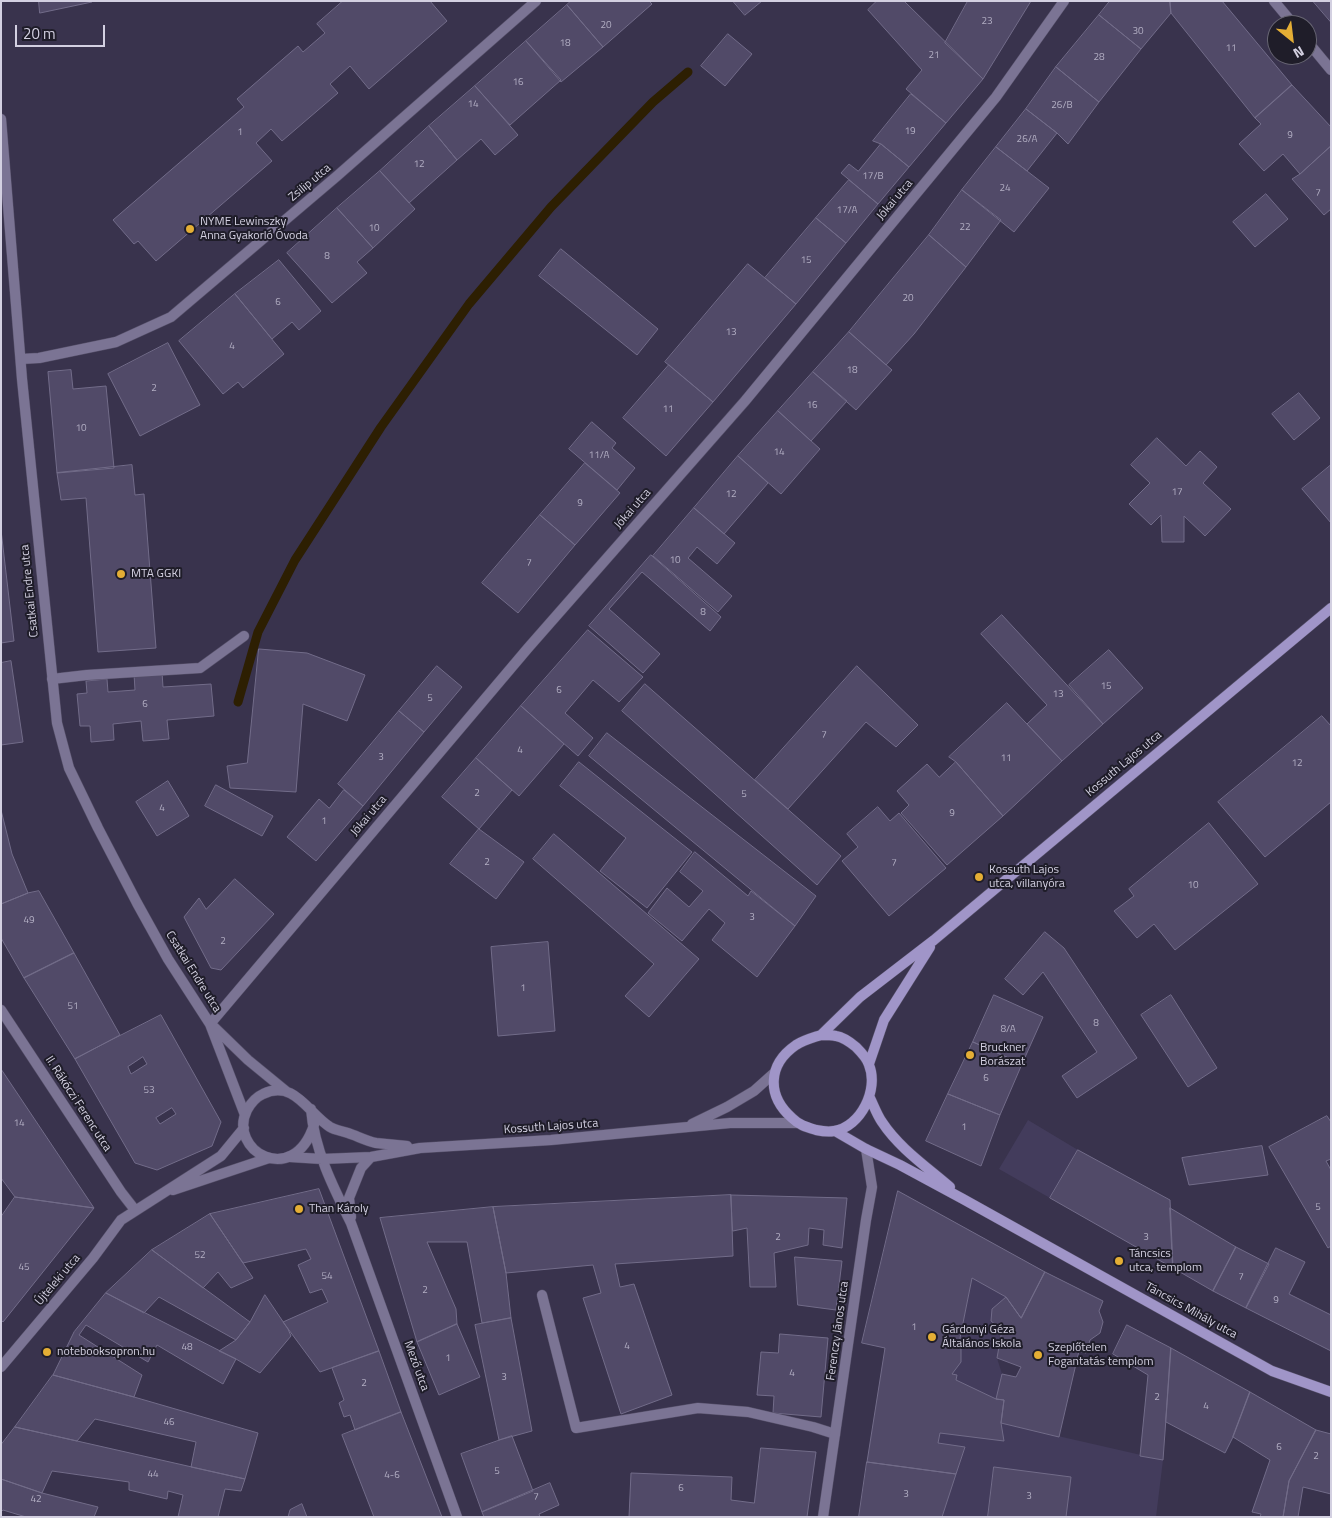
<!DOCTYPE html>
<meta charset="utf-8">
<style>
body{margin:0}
#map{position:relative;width:1332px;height:1518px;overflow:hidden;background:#39334d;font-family:"Titillium Web",sans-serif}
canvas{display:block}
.frame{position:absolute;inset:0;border:2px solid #d3d0e1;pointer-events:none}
.north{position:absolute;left:1267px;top:15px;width:50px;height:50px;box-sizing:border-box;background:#1f1d29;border:1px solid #676573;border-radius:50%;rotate:151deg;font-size:14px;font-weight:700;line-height:20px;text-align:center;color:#d3d0e1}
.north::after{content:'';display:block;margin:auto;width:18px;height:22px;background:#e4ae35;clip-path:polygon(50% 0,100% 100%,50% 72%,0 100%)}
.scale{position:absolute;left:15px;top:25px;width:90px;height:22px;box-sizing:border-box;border:2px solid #d3d0e1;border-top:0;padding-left:6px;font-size:15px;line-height:18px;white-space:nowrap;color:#d3d0e1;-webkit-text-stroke:4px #1f1d29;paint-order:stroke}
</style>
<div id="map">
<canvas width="1332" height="1518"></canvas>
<div class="frame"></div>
<div class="north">N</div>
<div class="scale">20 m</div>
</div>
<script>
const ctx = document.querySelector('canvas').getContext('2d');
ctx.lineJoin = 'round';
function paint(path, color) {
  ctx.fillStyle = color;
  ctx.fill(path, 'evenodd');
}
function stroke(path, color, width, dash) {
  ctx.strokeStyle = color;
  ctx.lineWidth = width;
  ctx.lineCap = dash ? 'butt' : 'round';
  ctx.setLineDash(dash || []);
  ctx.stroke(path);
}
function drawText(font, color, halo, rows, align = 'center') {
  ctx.font = font + ' "Titillium Web",sans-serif';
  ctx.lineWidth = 4;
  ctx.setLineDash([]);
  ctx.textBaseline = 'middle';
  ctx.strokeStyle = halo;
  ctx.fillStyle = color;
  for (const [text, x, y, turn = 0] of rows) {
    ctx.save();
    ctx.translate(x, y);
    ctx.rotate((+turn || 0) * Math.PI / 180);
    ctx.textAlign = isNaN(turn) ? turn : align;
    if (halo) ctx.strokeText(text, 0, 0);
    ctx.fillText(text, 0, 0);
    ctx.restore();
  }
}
paint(new Path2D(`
 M1028 1120 1078 1150 1050 1198 999 1169Z
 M898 1191 1045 1272 1021 1318 1006 1297 992 1309 991 1321 1002 1330 997 1358 1002 1374 996 1399 1004 1400 1001 1423 1163 1460 1156 1517H859L885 1348 862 1343Z`), '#433c5c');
stroke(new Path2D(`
 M238 702 258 632 295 560 381 427 469 304 551 207 653 102 688 72`), '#2d1f02', 9);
const building = new Path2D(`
 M39 1H92V2L40 13Z
 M343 1H430L447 21 369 89 350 66 330 84 338 93 282 141 271 129 256 143 272 161 156 261 138 241 134 244 113 220 244 107 237 99 298 46 303 52 325 33 317 24Z
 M571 1H649L652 4 603 47 567 5Z
 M733 1H762L745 15Z
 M877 1H904L983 79 946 123 906 89 922 70 868 10Z
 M968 1H1031L983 79 945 43Z
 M1110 1H1170L1171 13 1141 49 1099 15Z
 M1170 1H1222L1292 85 1255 118 1171 13Z
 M1313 1H1331V22Z
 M567 5 603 47 561 82 526 41Z
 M1099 15 1141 49 1099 102 1056 67Z
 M728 34 752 54 725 86 701 66Z
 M526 41 561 80 510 125 475 86Z
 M1056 67 1099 102 1068 144 1057 133 1026 109Z
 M1292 85 1331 127V146L1300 174 1283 154 1264 171 1239 144 1261 124 1255 118Z
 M475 86 518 135 495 155 481 139 457 160 429 126Z
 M911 94 946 123 909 167 881 144 873 141Z
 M1026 109 1057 133 1027 171 996 147Z
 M429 126 457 160 409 203 380 171Z
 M881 144 909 167 878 204 841 173 849 164 858 171Z
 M1331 146V209L1324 215 1292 179 1300 174Z
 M996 147 1049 188 1014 232 962 190Z
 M380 171 415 209 373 248 337 208Z
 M849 180 878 204 846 243 816 218Z
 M962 190 1001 220 966 267 929 235Z
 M1266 194 1288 219 1255 247 1233 222Z
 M337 208 373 248 357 262 367 273 332 303 287 253Z
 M816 218 846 243 796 304 765 278Z
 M929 235 966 267 914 334 886 365 849 332Z
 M561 249 658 329 637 355 539 276Z
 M279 260 321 311 299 330 292 322 272 339 235 294Z
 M748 264 796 304 713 402 665 362Z
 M235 294 284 354 243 388 238 382 223 394 179 341Z
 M849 332 892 370 856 410 813 372Z
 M168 343 200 405 140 436 108 374Z
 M669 365 713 402 666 456 623 418Z
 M71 370 73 389 106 386 114 468 57 473 48 372Z
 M813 372 847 401 811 441 778 411Z
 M1299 393 1320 418 1294 440 1272 414Z
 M778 411 820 449 781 494 738 456Z
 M592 422 616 443 612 448 635 468 617 490 569 449Z
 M1157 438 1186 466 1200 451 1217 467 1203 483 1231 509 1205 536 1184 516V542H1162L1161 515 1151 525 1129 504 1150 483 1131 465Z
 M738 456 768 483 724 534 694 508Z
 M585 463 620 493 575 545 540 515Z
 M132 465 135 495 144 494 156 648 98 652 86 498 61 500 57 473Z
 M1331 465V523L1302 489Z
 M694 508 735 543 717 564 697 547 688 558 732 596 718 612 653 556Z
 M540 515 575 545 518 613 482 583Z
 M1 530 14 641 1 643Z
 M651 555 721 617 710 631 642 572 609 609 660 654 643 673 589 626Z
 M1002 615 1103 724 1062 761 1027 724 1047 705 981 634Z
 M588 630 643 677 619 702 593 680 565 713 593 738 578 756 521 706Z
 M259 649 307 653 365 675 347 721 303 704 296 792 230 788 227 766 247 763Z
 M1109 650 1143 688 1103 724 1069 685Z
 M11 661 23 742 1 745V663Z
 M437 666 462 687 424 732 399 711Z
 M857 666 918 725 896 747 866 722 788 809 755 780Z
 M162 672 163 687 211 684 214 716 167 720 169 739 143 741 141 721 113 724 114 740 91 742 90 726H80L77 694 87 693 86 681 107 679 108 692 135 690 134 674Z
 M645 684 841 856 817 885 622 711Z
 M1007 703 1062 761 1003 816 956 762 949 757Z
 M521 706 564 744 519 796 476 758Z
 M399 711 424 732 363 806 338 784Z
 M1322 716 1331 726V802L1265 857 1218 802Z
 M607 733 816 896 795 926 589 756Z
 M476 758 512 790 479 829 442 797Z
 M579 762 692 852 647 908 600 871 626 838 560 786Z
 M956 762 1003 816 947 865 901 813 909 805 897 791 927 764 939 777Z
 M168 781 189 816 157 836 136 802Z
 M216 785 273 816 262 836 205 806Z
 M344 790 363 806 316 861 287 837 319 799 329 808Z
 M878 807 890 821 899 813 946 868 889 916 842 861 858 847 847 834Z
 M1 810 12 854 28 893 1 904Z
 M1209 823 1258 884 1175 950 1154 924 1137 938 1114 911 1134 896 1129 889Z
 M479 829 524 862 496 899 450 864Z
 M554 834 699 959 649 1017 625 996 654 964 533 859Z
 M695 852 748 896 751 891 795 926 757 977 712 940 725 923 709 909 682 941 648 913 667 888 689 907 703 891 680 872Z
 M235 879 274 914 221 970 211 968 184 917 199 898 206 909Z
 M39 891 74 953 24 978 1 938V904L28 893Z
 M1045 932 1064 948 1137 1058 1077 1098 1062 1076 1097 1052 1043 972 1023 995 1005 979Z
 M548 942 555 1031 498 1036 491 947Z
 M74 953 120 1035 75 1059 24 978Z
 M994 995 1043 1017 1022 1064 973 1042Z
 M1171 995 1217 1068 1188 1087 1141 1015Z
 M161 1015 221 1122 212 1146 157 1170 135 1163 75 1059ZM143 1057 147 1064 131 1074 128 1067ZM172 1108 176 1114 160 1124 156 1118Z
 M973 1042 1022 1064 1000 1115 948 1094Z
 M1 1069 94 1208 15 1197 1 1178Z
 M948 1094 1000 1115 981 1166 926 1141Z
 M1327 1116 1331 1122V1159L1326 1161 1331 1170V1246L1328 1248 1269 1147Z
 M1262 1146 1268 1175 1189 1185 1182 1158Z
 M1078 1150 1170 1200 1173 1268 1050 1198Z
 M319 1189 379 1351 320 1372 283 1322 328 1302 322 1289 310 1293 298 1265 311 1259 306 1249 243 1263 210 1214Z
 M898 1191 1045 1272 1021 1318 1006 1297 972 1278 960 1338 961 1347V1362L952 1374 957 1375 956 1380 996 1399 1004 1400 1001 1423 1004 1441 940 1433 938 1443 965 1447 956 1474 867 1462 885 1348 862 1343Z
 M731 1195 847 1198 842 1248 823 1245 824 1230 809 1228 808 1245 774 1253 776 1287H750L747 1228 733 1231Z
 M731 1195 733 1256 615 1264 620 1287 634 1284 672 1395 621 1414 583 1298 601 1293 593 1265 506 1273 493 1207Z
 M15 1197 94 1208 3 1322 1 1320V1217Z
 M493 1207 506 1273 511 1318 482 1323 467 1242H427L456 1309 457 1324 417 1342 380 1218Z
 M1170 1208 1236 1247 1213 1291 1173 1268Z
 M210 1214 243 1263 253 1278 231 1288 218 1272 203 1288 152 1250Z
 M1236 1247 1269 1264 1246 1308 1213 1291Z
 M1276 1248 1305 1262 1289 1294 1331 1315V1351L1246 1308Z
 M152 1250 250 1322 236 1340 159 1297 144 1313 106 1293Z
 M795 1257 842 1261 836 1310 798 1305Z
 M1045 1272 1103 1301 1099 1311 1103 1322 1100 1333 1090 1340 1086 1353 1079 1351 1059 1437 1001 1423 1004 1400 996 1399 1002 1374 1016 1377 1021 1367 997 1358 1002 1330 991 1321 992 1309 1006 1297 1021 1318Z
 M106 1293 236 1359 223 1384 157 1345 148 1362 86 1325 79 1335 142 1375 134 1397 53 1375 74 1332Z
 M265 1295 288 1329 291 1336 260 1373 236 1359 219 1351 236 1340 250 1322Z
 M511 1318 532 1431 499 1440 475 1325Z
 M457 1324 480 1377 439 1395 417 1342Z
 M1127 1325 1171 1348 1163 1460 1140 1456 1148 1375 1113 1354Z
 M780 1334 828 1338 821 1417 773 1413 774 1396 757 1395 761 1352 778 1353Z
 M1171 1348 1250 1392 1233 1437 1225 1453 1166 1422Z
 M379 1351 401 1412 355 1430 350 1415 344 1417 339 1403 344 1400 332 1368Z
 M53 1375 134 1397 258 1433 245 1479 191 1467 196 1442 95 1419 77 1441 15 1427Z
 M1250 1392 1316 1430 1289 1481 1283 1517H1260L1261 1514 1252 1512 1270 1460 1233 1437Z
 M401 1412 442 1517H374L342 1435Z
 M15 1427 77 1441 245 1479 241 1491 225 1489 218 1517H178L183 1495 168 1491 167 1499 129 1490V1482L52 1471 42 1493 1 1479V1445Z
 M1316 1430 1331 1434V1494L1303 1487 1298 1517H1283L1289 1481Z
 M512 1436 533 1491 482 1512 461 1454Z
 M761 1448 816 1452 807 1517H629L631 1473 732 1477 731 1500 754 1503Z
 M867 1462 956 1474 942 1517H859Z
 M994 1467 1071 1477 1066 1517H988Z
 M1 1479 42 1493 98 1507 94 1517H26L3 1510 1 1512Z
 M550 1483 559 1505 539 1514 540 1517H484L482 1512Z
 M302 1504 307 1517H288L290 1510Z`);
paint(building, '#514a68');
stroke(building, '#726c89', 1);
const lane = new Path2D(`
 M52 679 87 675 200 668 244 636
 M542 1295 576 1428 698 1408 748 1412 813 1427 835 1434`);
const street = new Path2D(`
 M1274 1 1294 25
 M1307 41 1331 70
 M1 119 22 379 57 723 69 768 98 828 137 903 168 959 210 1024 245 1115
 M21 359 39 358 116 342 171 317 337 176 536 1
 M1 1010 121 1192 135 1210
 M210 1024 528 648 745 401 996 97 1064 1
 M214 1027 248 1060 287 1092
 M311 1109C314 1149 333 1187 351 1223L457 1517
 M692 1124 727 1107 754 1091 773 1074
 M314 1125C293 1189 227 1150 247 1110 251 1103 256 1097 263 1094 294 1079 308 1113 330 1127 335 1130 342 1131 348 1133 357 1136 367 1141 376 1143 386 1144 397 1145 407 1146
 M290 1157 322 1159 371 1157 420 1148 551 1140 730 1123H797
 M173 1190 269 1158
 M351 1217 349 1198 361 1168 371 1157
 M1 1367 93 1258 121 1220 221 1156 244 1128
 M823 1517 866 1220 872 1187 866 1149`);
const secondary = new Path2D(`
 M821 1035 860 997 934 940 1331 608
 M821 1035C826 1035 831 1035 836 1036 843 1037 850 1042 856 1047 861 1052 867 1058 869 1065 879 1089 861 1127 834 1131 829 1132 821 1131 816 1130 806 1127 799 1125 792 1118 767 1096 767 1065 796 1045 804 1040 812 1038 821 1035Z
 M869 1064 884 1020 930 947
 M870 1098C874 1106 877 1115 882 1122 899 1148 927 1167 950 1187
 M835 1131 866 1149 900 1165 963 1199 1272 1371 1331 1392`);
stroke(lane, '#554f68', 11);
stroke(street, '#554f68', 11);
stroke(secondary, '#554f68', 11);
stroke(lane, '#7b7494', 10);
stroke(street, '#7b7494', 10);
stroke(secondary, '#a095c8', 10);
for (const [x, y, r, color] of [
 [190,229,5,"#e4ae35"],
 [121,574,5,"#e4ae35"],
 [979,877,5,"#e4ae35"],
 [970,1055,5,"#e4ae35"],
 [299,1209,5,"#e4ae35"],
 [1119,1261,5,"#e4ae35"],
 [932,1337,5,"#e4ae35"],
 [47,1352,5,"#e4ae35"],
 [1038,1355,5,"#e4ae35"]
]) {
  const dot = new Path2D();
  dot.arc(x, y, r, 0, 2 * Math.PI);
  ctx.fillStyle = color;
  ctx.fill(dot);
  stroke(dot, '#1f1d29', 2);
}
drawText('10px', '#b2aec3', null, [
 ["23",987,22],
 ["20",606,26],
 ["30",1138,32],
 ["18",565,44],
 ["11",1231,49],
 ["21",934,56],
 ["28",1099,58],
 ["16",518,83],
 ["14",473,105],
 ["26/B",1062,106],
 ["19",910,132],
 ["1",240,133],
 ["9",1290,136],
 ["26/A",1027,140],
 ["12",419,165],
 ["17/B",873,177],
 ["24",1005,189],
 ["7",1318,194],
 ["17/A",847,211],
 ["22",965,228],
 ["10",374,229],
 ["8",327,257],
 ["15",806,261],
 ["20",908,299],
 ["6",278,303],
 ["13",731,333],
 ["4",232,347],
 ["18",852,371],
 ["2",154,389],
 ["16",812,406],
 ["11",668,410],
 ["10",81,429],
 ["14",779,453],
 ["11/A",599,456],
 ["17",1177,493],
 ["12",731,495],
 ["9",580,504],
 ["10",675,561],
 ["7",529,564],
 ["8",703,613],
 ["15",1106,687],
 ["6",559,691],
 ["13",1058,695],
 ["5",430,699],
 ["6",145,705],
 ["7",824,736],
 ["4",520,751],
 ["3",381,758],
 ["11",1006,759],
 ["12",1297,764],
 ["2",477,794],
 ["5",744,795],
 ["4",162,809],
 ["9",952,814],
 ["1",324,822],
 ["2",487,863],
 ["7",894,864],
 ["10",1193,886],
 ["3",752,918],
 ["49",29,921],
 ["2",223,942],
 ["1",523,989],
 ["51",73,1007],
 ["8",1096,1024],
 ["8/A",1008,1030],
 ["6",986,1079],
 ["53",149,1091],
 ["14",19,1124],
 ["1",964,1128],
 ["5",1318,1208],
 ["2",778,1238],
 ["3",1146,1238],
 ["52",200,1256],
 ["45",24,1268],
 ["54",327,1277],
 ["7",1241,1278],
 ["2",425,1291],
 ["9",1276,1301],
 ["1",914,1328],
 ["4",627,1347],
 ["48",187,1348],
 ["1",448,1359],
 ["4",792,1374],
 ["3",504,1378],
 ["2",364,1384],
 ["2",1157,1398],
 ["4",1206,1407],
 ["46",169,1423],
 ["6",1279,1448],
 ["2",1316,1457],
 ["5",497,1472],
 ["44",153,1475],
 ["4-6",392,1476],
 ["6",681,1489],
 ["3",906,1495],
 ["3",1029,1497],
 ["7",536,1498],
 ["42",36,1500]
]);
drawText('12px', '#d3d0e1', '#1f1d29', [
 ["Zsilip utca",310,183,-40],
 ["Jókai utca",895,200,-50],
 ["Jókai utca",633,509,-49],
 ["Csatkai Endre utca",30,591,-96],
 ["Kossuth Lajos utca",1124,764,-40],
 ["Jókai utca",369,816,-50],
 ["Csatkai Endre utca",193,972,58],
 ["II. Rákóczi Ferenc utca",78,1104,57],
 ["Kossuth Lajos utca",551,1127,-4],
 ["Újteleki utca",58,1280,-50],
 ["Táncsics Mihály utca",1191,1311,29],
 ["Ferenczy János utca",838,1331,-82],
 ["Mező utca",416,1366,70]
]);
drawText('12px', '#d3d0e1', '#1f1d29', [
 ["NYME Lewinszky",200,222],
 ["Anna Gyakorló Óvoda",200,236],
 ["MTA GGKI",131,574],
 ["Kossuth Lajos",989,870],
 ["utca, villanyóra",989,884],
 ["Bruckner",980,1048],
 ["Borászat",980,1062],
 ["Than Károly",309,1209],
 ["Táncsics",1129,1254],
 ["utca, templom",1129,1268],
 ["Gárdonyi Géza",942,1330],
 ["Általános Iskola",942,1344],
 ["Szeplőtelen",1048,1348],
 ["Fogantatás templom",1048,1362],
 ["notebooksopron.hu",57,1352]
], 'left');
</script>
